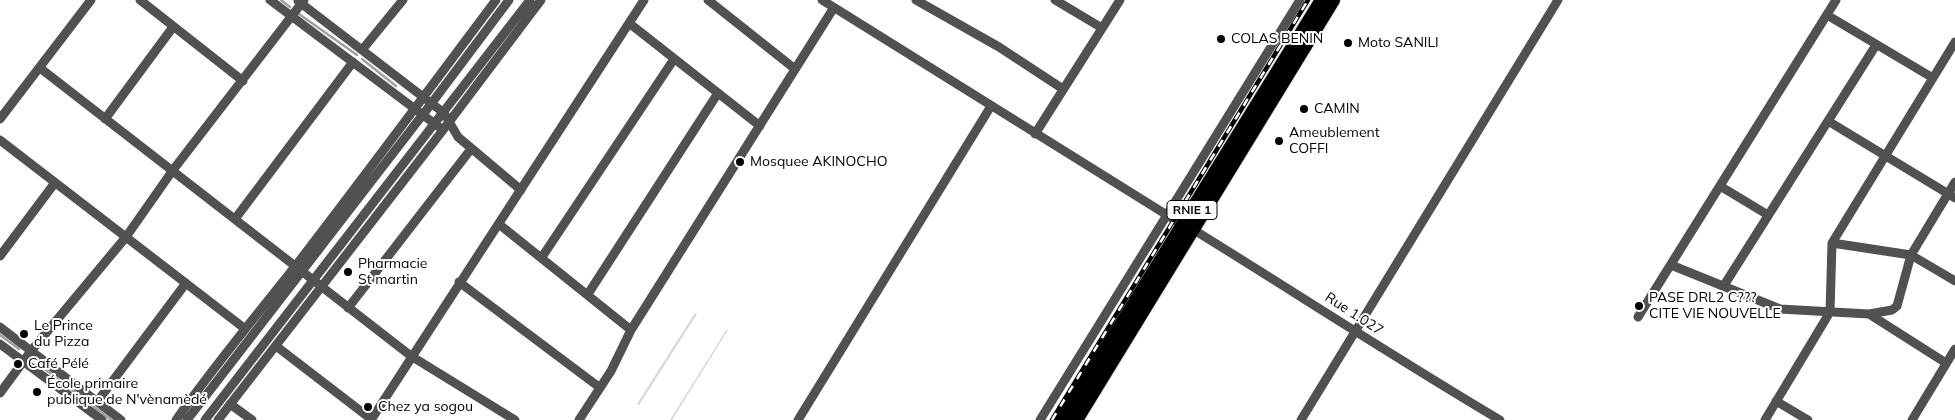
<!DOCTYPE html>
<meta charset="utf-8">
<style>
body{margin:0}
canvas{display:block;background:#fff}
</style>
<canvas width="1955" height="420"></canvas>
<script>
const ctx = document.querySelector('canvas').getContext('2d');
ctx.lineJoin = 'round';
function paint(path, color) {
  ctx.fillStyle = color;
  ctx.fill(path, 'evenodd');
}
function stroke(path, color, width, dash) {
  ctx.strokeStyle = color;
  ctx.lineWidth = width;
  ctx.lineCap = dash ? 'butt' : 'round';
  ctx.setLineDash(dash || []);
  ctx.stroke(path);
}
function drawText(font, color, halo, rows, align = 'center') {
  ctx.font = font + ' Mulish,sans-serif';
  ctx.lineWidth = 4;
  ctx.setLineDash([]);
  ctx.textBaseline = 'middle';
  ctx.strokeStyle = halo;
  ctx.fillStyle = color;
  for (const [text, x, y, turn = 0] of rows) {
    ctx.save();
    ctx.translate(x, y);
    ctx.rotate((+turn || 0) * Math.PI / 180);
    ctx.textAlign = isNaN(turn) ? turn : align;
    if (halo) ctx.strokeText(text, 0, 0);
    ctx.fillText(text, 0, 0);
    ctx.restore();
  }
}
paint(new Path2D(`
 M695 313 697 314 639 405 637 404Z
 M727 329 728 330 672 420H670Z`), '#d8d8d8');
stroke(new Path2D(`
 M281 0 290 7
 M299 14 357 55
 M362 59 396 86
 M0 335 19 349
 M37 363 111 420`), '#9f9f9f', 2.5);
const highway = new Path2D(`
 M1062 420 1322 0
 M1076 420 1333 0`);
stroke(highway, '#dbdbdb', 16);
stroke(new Path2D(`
 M140 0 243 81
 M270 0 439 127
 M708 0 795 69
 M822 0 1183 225
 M916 0 999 47 1063 89
 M1055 0 1102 28
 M298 1 444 113 458 137 521 190
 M1827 15 1933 78
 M629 23 760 126
 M362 50 403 0
 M40 68 411 356 515 420
 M0 119 91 0
 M105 119 173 27
 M1828 121 1955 198
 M1035 134 1120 0
 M0 140 244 328
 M1955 182 1911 255 1955 281
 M1720 186 1768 215
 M235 219 353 62
 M500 225 631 330
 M1194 230C1296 293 1397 359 1500 420
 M0 256 54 184
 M542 257 674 59
 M1671 265 1780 309 1869 314 1892 310 1897 306 1911 255 1832 243
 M459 282 599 387
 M1723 287 1876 45
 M588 294 718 93
 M348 308 471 149
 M1869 314 1946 363
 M1638 317 1836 0
 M0 327 121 420
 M0 344 102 420
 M276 346 371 419
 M0 393 31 351 126 237 173 170 304 0
 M1776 401 1808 420
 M97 402 186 283
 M230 404 252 420
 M176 420C214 366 256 316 297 264 364 177 430 88 496 0
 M187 420 431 104 509 0
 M205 420 530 0
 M218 420 443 130 541 0
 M371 420 644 0
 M579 420 611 371 631 330 833 9
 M798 420 991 106
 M1040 420 1300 0
 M1301 420 1558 0
 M1765 420 1830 312 1832 243 1955 42
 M1912 420 1955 349`), '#515151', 9);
stroke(highway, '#000', 14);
const rail = new Path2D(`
 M1052 420 1308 0`);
stroke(rail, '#000', 4.5);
stroke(rail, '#fff', 2.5, [8]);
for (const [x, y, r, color] of [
 [1221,39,5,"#000"],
 [1348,43,5,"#000"],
 [1304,109,5,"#000"],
 [1279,141,5,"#000"],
 [740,162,5,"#000"],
 [348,272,5,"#000"],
 [1639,306,5,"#000"],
 [24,334,5,"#000"],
 [18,364,5,"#000"],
 [37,392,5,"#000"],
 [368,407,5,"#000"]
]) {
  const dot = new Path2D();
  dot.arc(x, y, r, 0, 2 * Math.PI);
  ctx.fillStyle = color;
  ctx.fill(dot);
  stroke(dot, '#fff', 2);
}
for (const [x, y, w] of [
 [1192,210,50]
]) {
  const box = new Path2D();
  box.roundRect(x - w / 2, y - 9.5, w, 19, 4);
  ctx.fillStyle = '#fff';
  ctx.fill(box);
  stroke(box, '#000', 1);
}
drawText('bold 12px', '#000', null, [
 ["RNIE 1",1192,210]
]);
drawText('14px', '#000', '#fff', [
 ["COLAS BENIN",1231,39],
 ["Moto SANILI",1358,43],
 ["CAMIN",1314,109],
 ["Ameublement",1289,133],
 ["COFFI",1289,149],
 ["Mosquee AKINOCHO",750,162],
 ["Pharmacie",358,264],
 ["St martin",358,280],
 ["PASE DRL2 C???",1649,298],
 ["CITE VIE NOUVELLE",1649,314],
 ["Le Prince",34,326],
 ["du Pizza",34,342],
 ["Café Pélé",28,364],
 ["École primaire",47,384],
 ["publique de N'vènamèdé",47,400],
 ["Chez ya sogou",378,407]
], 'left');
drawText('14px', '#000', '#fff', [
 ["Rue 1.027",1354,314,33]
]);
</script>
